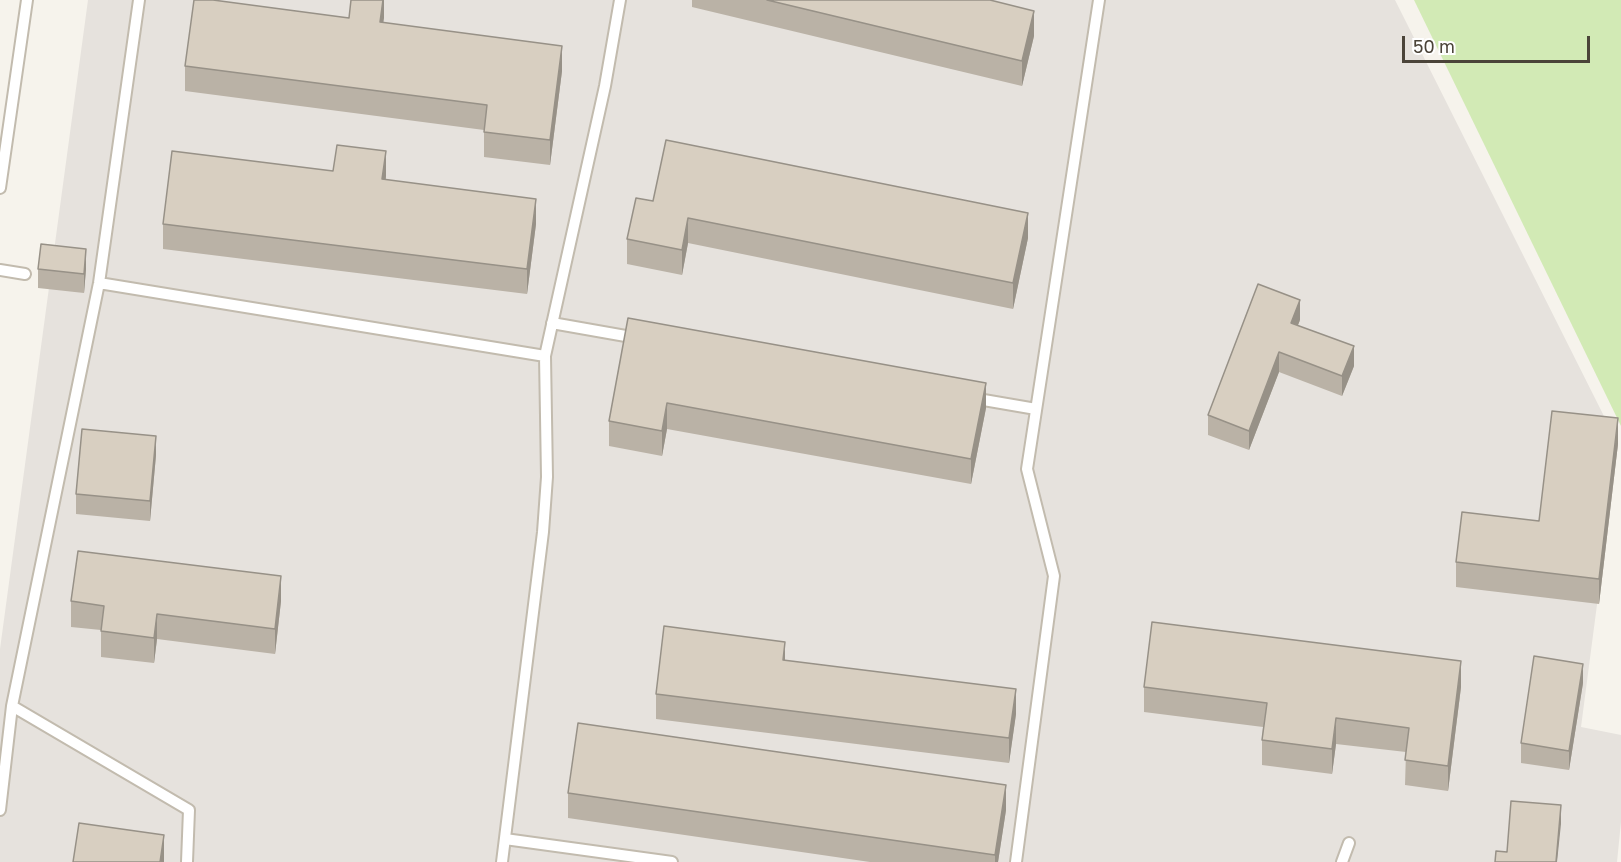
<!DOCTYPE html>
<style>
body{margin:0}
#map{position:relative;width:1621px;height:862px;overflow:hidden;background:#f6f3ec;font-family:"Golos Text",sans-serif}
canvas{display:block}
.scale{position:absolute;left:1402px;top:36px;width:188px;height:27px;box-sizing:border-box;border:3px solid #4b4439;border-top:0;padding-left:8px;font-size:18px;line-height:21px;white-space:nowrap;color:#4b4439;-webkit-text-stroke:4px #fff;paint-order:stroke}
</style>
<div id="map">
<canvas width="1621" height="862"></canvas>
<div class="scale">50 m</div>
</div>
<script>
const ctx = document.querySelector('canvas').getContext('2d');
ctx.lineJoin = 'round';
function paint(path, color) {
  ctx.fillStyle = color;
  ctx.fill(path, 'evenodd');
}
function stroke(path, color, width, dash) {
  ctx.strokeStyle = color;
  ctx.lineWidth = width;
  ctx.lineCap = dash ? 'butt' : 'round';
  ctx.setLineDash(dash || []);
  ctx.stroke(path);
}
paint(new Path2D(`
 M88 0H1395L1618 444 1581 727 1621 735V822L1617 862H0V649Z`), '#e6e2dd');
paint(new Path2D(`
 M1414 0H1621V426Z`), '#d2eab5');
const lane = new Path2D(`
 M0 188 27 0
 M0 270 25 274
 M99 283 545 356
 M552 323 637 338
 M972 398 1036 409
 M12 706 189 810 187 862
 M0 810 12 706 99 283 139 0
 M505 839 672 862
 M502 862 543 532 547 477 545 356 605 86 620 0
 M1016 862 1054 576 1027 469 1099 0
 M1342 862 1349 843`);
stroke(lane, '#c2bbae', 14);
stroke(lane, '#fff', 10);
paint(new Path2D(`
 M384 0 383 22 562 71 550 165 484 157V130L185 91V66L349 18Z
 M692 0H990L1034 36 1022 86 692 7Z
 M333 171 386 176V180L536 224 527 294 163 249V224Z
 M653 201 1028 238 1013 309 688 243 682 275 627 264V239Z
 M38 269H86L84 293 38 288Z
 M628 318 986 408 971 484 667 429 662 456 609 446V421Z
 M1300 320 1298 325 1354 366 1342 396 1279 372 1249 450 1208 435V415Z
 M1618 444 1599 604 1456 587V562L1539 521Z
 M156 455 150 521 76 514V494Z
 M71 601H281L275 654 157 639 154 663 101 657V630L71 627Z
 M785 660 1016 714 1009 763 656 719V694Z
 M1583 683 1569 770 1521 763V743Z
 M1144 687H1461L1448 791 1405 785 1406 752 1336 744 1332 774 1262 765V740L1263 727 1144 712Z
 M568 793 1006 810 998 862H870L568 818Z`), '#bab2a6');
paint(new Path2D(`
 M383 0H384V18L380 47V22Z
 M1034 11V36L1022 86V61Z
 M562 46V71L550 165V140Z
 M386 151V176L382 204V179Z
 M536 199V224L527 294V269Z
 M1028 213V238L1013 309V283Z
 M688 218V243L682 275V250Z
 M86 249V269L84 293V274Z
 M1300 300V320L1291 342V323Z
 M1354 346V366L1342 396V376Z
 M1279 352V372L1249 450V431Z
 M986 383V408L971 484V459Z
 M667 403V429L662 456V431Z
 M1618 418V444L1599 604V579Z
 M156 436V455L150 521V501Z
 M281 576V601L275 654V629Z
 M157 614V639L154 663V638Z
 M785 642V667L783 660Z
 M1461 661V687L1448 791V766Z
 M1583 664V683L1569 770V751Z
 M1016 689V714L1009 763V738Z
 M1336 718V744L1332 774V749Z
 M1006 785V810L998 862H995V855Z
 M1561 805V824L1557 862H1556Z
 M164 835V862H160Z`), '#979187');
const building = new Path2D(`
 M194 0H213L349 18 351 0H383L380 22 562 46 550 140 484 132 487 105 185 66Z
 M767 0H990L1034 11 1022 61Z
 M666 140 1028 213 1013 283 688 218 682 250 627 239 636 198 653 201Z
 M337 145 386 151 382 179 536 199 527 269 163 224 172 151 333 171Z
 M41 244 86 249 84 274 38 269Z
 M1258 284 1300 300 1291 323 1354 346 1342 376 1279 352 1249 431 1208 415Z
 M628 318 986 383 971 459 667 403 662 431 609 421Z
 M1552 411 1618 418 1599 579 1456 562 1462 512 1539 521Z
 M82 429 156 436 150 501 76 494Z
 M78 551 281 576 275 629 157 614 154 638 101 631 104 606 71 601Z
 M1152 622 1461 661 1448 766 1405 760 1409 728 1336 718 1332 749 1262 740 1267 703 1144 687Z
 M664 626 785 642 783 660 1016 689 1009 738 656 694Z
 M1534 656 1583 664 1569 751 1521 743Z
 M578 723 1006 785 995 855 568 793Z
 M1511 801 1561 805 1556 862H1495L1496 851 1507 852Z
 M79 823 164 835 160 862H73Z`);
paint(building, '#d8cfc1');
stroke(building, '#979187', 1.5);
</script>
